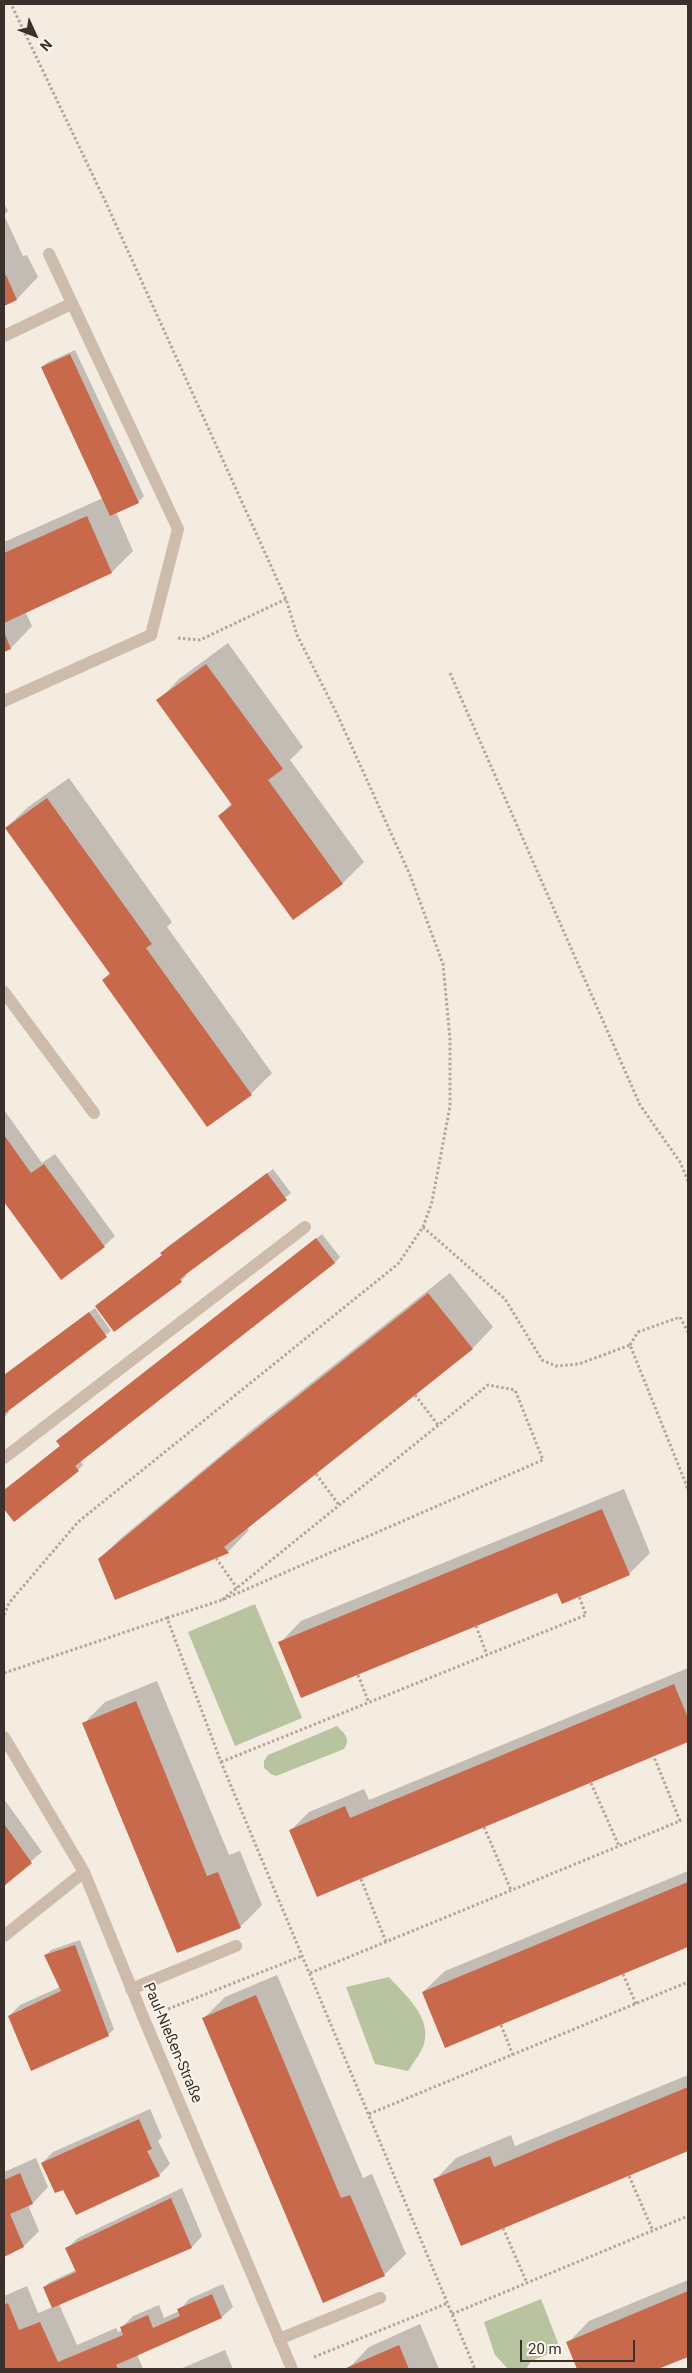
<!DOCTYPE html>
<meta charset="utf-8">
<style>
body{margin:0}
#map{position:relative;width:692px;height:2373px;overflow:hidden;background:#f4ebe1;font-family:Roboto,sans-serif}
canvas{display:block}
.frame{position:absolute;inset:0;border:5px solid #3b302b;pointer-events:none}
.north{position:absolute;left:10px;top:10px;width:50px;height:50px;-webkit-text-stroke:4px #fbf5ee;paint-order:stroke;rotate:133deg;font-size:14px;font-weight:700;line-height:20px;text-align:center;color:#3b302b}
.north::after{content:'';display:block;margin:auto;width:18px;height:22px;background:#3b302b;clip-path:polygon(50% 0,100% 100%,50% 72%,0 100%)}
.scale{position:absolute;left:520px;top:2340px;width:115px;height:22px;box-sizing:border-box;border:2px solid #3b302b;border-top:0;padding-left:6px;font-size:15px;line-height:18px;white-space:nowrap;color:#3b302b;-webkit-text-stroke:4px #fbf5ee;paint-order:stroke}
</style>
<div id="map">
<canvas width="692" height="2373"></canvas>
<div class="frame"></div>
<div class="north">N</div>
<div class="scale">20 m</div>
</div>
<script>
const ctx = document.querySelector('canvas').getContext('2d');
ctx.lineJoin = 'round';
function paint(path, color) {
  ctx.fillStyle = color;
  ctx.fill(path, 'evenodd');
}
function stroke(path, color, width, dash) {
  ctx.strokeStyle = color;
  ctx.lineWidth = width;
  ctx.lineCap = dash ? 'butt' : 'round';
  ctx.setLineDash(dash || []);
  ctx.stroke(path);
}
function drawText(font, color, halo, rows, align = 'center') {
  ctx.font = font + ' Roboto,sans-serif';
  ctx.lineWidth = 4;
  ctx.setLineDash([]);
  ctx.textBaseline = 'middle';
  ctx.strokeStyle = halo;
  ctx.fillStyle = color;
  for (const [text, x, y, turn = 0] of rows) {
    ctx.save();
    ctx.translate(x, y);
    ctx.rotate((+turn || 0) * Math.PI / 180);
    ctx.textAlign = isNaN(turn) ? turn : align;
    if (halo) ctx.strokeText(text, 0, 0);
    ctx.fillText(text, 0, 0);
    ctx.restore();
  }
}
paint(new Path2D(`
 M255 1604 302 1718 235 1746 188 1632Z
 M337 1726C345 1734 351 1739 344 1749L276 1776 271 1774 264 1768V1761L268 1755Z
 M389 1977C405 1995 432 2017 424 2044 421 2053 413 2063 408 2071L375 2064 346 1987Z
 M541 2299 558 2343 546 2355 531 2361 526 2369H508L495 2355 484 2322Z`), '#b8c4a0');
paint(new Path2D(`
 M4 203 8 211 4 215 23 256 27 255 38 277 17 299 4 304Z
 M75 350 144 496 138 502 116 512 133 551 112 572 25 611 32 626 11 648 4 651V542L103 498 42 367 48 362Z
 M228 643 303 747 290 760 364 862 343 883 294 918 219 816 232 803 158 701 179 679Z
 M69 778 172 922 167 927 272 1073 251 1094 103 980 110 973 6 828 28 807Z
 M4 1110 42 1163 55 1154 115 1236 104 1246 61 1278 4 1200Z
 M273 1169 291 1193 185 1274 186 1276 181 1281 96 1306 163 1255 162 1253 167 1247Z
 M322 1234 340 1257 335 1263 81 1461 83 1465 78 1470 14 1520 4 1507V1491L61 1445 63 1436Z
 M450 1273 493 1327 472 1349 247 1528 249 1530 228 1552 116 1598 100 1559 121 1538 249 1432Z
 M95 1308 111 1331 7 1409 9 1412 4 1418V1375Z
 M624 1489 650 1553 629 1574 558 1591 280 1643 301 1621Z
 M688 1668V1741L318 1895 291 1830 309 1812 364 1789 369 1800Z
 M157 1681 229 1855 240 1851 262 1905 240 1927 84 1723 105 1702Z
 M4 1799 42 1852 4 1884Z
 M688 1871V1946L446 2046 423 1992 445 1971Z
 M80 1940 114 2029 108 2035 9 2016 20 2005 60 1987 45 1956 51 1950Z
 M277 1975 363 2178 372 2174 406 2254 384 2275 204 2018 225 1997Z
 M688 2075V2150L461 2244 435 2180 456 2158 511 2135 515 2146Z
 M150 2109 162 2137 158 2141 170 2164 159 2175 64 2189 42 2163 53 2152Z
 M36 2158 48 2187 33 2203 28 2205 39 2231 24 2246 4 2255V2172Z
 M182 2188 202 2236 192 2247 59 2304 77 2345 116 2328 118 2332 123 2330 122 2327 133 2316 159 2305 164 2318 179 2311 189 2299 223 2284 233 2307 222 2317 137 2354 143 2369H4V2296L27 2286 38 2313 53 2307 44 2287 50 2282 76 2270 67 2248 78 2238Z
 M688 2280V2355L655 2369H579L568 2343 589 2321Z
 M420 2324 439 2369H348L369 2347Z
 M225 2350 233 2369H180Z`), '#0003');
paint(new Path2D(`
 M6 275 17 300 4 306V276Z
 M70 354 139 503 110 516 41 367Z
 M87 516 112 573 4 623V553Z
 M4 632 11 649 4 652Z
 M206 664 283 769 268 780 343 884 293 920 218 816 232 805 156 700Z
 M47 798 152 944 146 948 252 1095 207 1127 102 980 110 974 5 828Z
 M4 1135 31 1173 44 1164 105 1247 61 1280 4 1202Z
 M267 1173 287 1200 193 1269 180 1279 182 1282 114 1332 95 1306 162 1255 160 1253Z
 M316 1238 335 1263 75 1466 79 1471 14 1522 4 1509V1490L60 1446 56 1441Z
 M428 1293 473 1349 224 1547 229 1553 115 1600 98 1559 226 1453Z
 M89 1312 107 1337 4 1414V1375Z
 M602 1509 630 1575 562 1604 557 1593 301 1698 278 1642Z
 M674 1684 688 1718V1742L317 1897 289 1830 345 1806 350 1818Z
 M136 1701 207 1876 218 1872 241 1928 177 1953 82 1723Z
 M4 1824 32 1863 4 1886Z
 M688 1882V1947L445 2048 422 1992Z
 M75 1945 109 2036 31 2071 8 2016 61 1991 44 1955Z
 M256 1995 341 2198 350 2195 385 2276 323 2303 202 2018Z
 M688 2087V2151L461 2246 433 2179 490 2156 494 2167Z
 M139 2119 152 2149 147 2151 160 2176 76 2215 63 2190 55 2193 41 2163Z
 M20 2173 33 2204 10 2214 24 2247 4 2257V2180Z
 M171 2198 192 2248 52 2308 43 2287 76 2272 65 2248Z
 M688 2291V2357L658 2369H577L566 2342Z
 M212 2294 222 2318 116 2365 118 2369H4V2305L8 2303 19 2330 40 2322 58 2362 123 2335 120 2327 148 2315 153 2328 180 2316 177 2309Z
 M399 2345 409 2369H346V2368Z`), '#c8694b');
stroke(new Path2D(`
 M178 638 200 640 286 599
 M450 673 640 1105 680 1162 688 1181
 M423 1227 505 1299 542 1360 556 1366 579 1364 630 1345 688 1489
 M630 1345 638 1332 680 1317 688 1332
 M415 1395 438 1425
 M316 1474 339 1505
 M216 1558 237 1588
 M4 1615 9 1603 78 1522 398 1264 423 1227 432 1202 450 1106V1039L443 964 410 875 337 714 297 635 286 599 107 205 11 4
 M167 1618 222 1600 543 1460 515 1390 488 1385 222 1600
 M476 1626 487 1655
 M4 1673 167 1618 221 1762 475 2369
 M358 1675 369 1703
 M221 1762 586 1615 579 1596
 M591 1783 619 1846
 M484 1827 511 1890
 M361 1879 386 1942
 M310 1973 680 1821 654 1757
 M623 1974 636 2004
 M168 2009 302 1956
 M501 2025 513 2055
 M369 2114 688 1982
 M629 2176 653 2231
 M503 2228 527 2283
 M452 2314 688 2216
 M314 2357 448 2303`), '#b9a596', 3, [2.5, 2.5]);
stroke(new Path2D(`
 M49 254 178 529 151 635
 M4 336 71 304
 M4 992 94 1113
 M4 1458 305 1227
 M131 1989 236 1946
 M279 2339 380 2298`), '#cdbbac', 12);
stroke(new Path2D(`
 M4 701 151 635
 M4 1737 84 1872 144 2019 292 2369
 M4 1936 84 1872`), '#cdbbac', 12);
drawText('15px', '#3b302b', '#fbf5ee', [
 ["Paul-Nießen-Straße",172,2043,67]
]);
</script>
